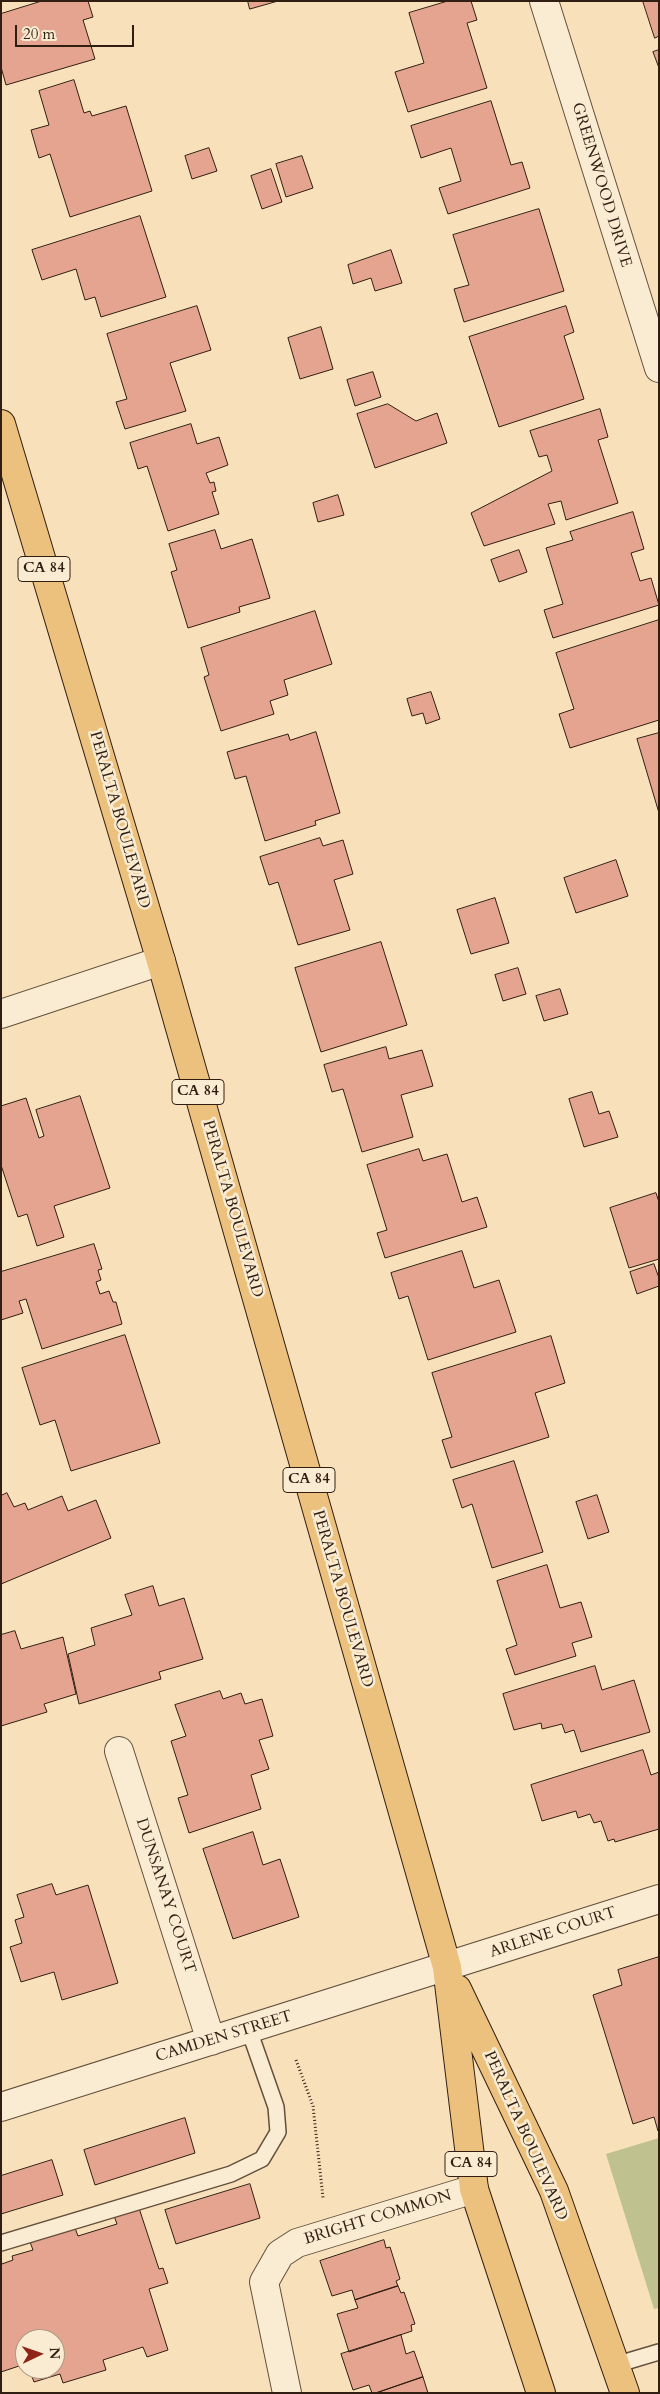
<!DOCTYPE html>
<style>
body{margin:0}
#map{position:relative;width:660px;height:2394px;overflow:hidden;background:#f8e1ba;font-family:Cardo,serif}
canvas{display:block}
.frame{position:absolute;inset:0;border:2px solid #311e12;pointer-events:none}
.north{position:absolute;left:15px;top:2329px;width:50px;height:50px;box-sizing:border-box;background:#faecd2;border:1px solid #aa9a85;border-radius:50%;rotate:87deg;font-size:14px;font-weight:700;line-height:20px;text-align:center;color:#311e12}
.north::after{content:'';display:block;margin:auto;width:18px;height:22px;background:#8f2418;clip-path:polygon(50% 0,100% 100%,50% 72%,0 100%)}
.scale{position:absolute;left:15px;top:25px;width:119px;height:22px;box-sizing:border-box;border:2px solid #311e12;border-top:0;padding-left:6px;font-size:15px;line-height:18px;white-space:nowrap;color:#311e12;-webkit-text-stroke:4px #faecd2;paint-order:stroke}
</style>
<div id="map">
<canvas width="660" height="2394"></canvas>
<div class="frame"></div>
<div class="north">N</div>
<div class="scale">20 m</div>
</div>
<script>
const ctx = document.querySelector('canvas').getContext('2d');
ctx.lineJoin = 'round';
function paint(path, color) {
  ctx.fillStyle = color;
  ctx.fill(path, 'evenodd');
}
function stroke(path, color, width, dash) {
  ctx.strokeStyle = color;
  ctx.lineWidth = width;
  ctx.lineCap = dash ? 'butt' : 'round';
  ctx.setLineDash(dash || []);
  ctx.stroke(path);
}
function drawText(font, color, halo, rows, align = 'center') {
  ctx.font = font + ' Cardo,serif';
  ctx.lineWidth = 5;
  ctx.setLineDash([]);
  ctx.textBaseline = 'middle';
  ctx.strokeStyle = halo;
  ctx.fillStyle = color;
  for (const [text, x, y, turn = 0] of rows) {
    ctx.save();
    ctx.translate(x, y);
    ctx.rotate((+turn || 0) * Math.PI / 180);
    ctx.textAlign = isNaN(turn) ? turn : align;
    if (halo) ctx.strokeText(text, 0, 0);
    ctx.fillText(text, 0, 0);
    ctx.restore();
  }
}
paint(new Path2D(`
 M659 2138V2308L654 2309 606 2154Z`), '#bfc28e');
const building = new Path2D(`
 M42 1H88L93 17 83 20 95 59 6 85 1 67V14Z
 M248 1H278L250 9Z
 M448 1H471L477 20 467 23 487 88 408 112 395 72 424 63 409 13Z
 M643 1H659V36L655 38Z
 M659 50V68L653 52Z
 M74 80 84 113 90 111 92 116 126 106 152 191 70 217 50 154 39 158 31 130 49 125 39 91Z
 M491 101 511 165 522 162 530 188 448 214 439 188 461 181 451 148 421 158 411 126Z
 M209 148 217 171 192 179 185 156Z
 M302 156 313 188 286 197 276 164Z
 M271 169 282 202 262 209 251 176Z
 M539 209 564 291 464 322 454 289 469 285 453 235Z
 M140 216 166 297 101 317 95 297 85 300 76 269 42 280 32 250Z
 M391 250 402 283 375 291 371 278 353 284 348 265Z
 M197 306 211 350 170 363 186 411 125 429 116 402 127 399 107 334Z
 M566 306 574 332 564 336 584 399 499 427 469 337Z
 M321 327 333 369 300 379 288 338Z
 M373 372 381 397 355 406 347 380Z
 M388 404 416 421 437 413 447 443 375 468 357 414Z
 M600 409 608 437 598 440 618 503 566 520 561 501 548 504 555 524 484 546 471 513 552 471 547 455 539 457 530 431Z
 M191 424 197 444 219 437 228 465 206 473 210 483 214 482 216 491 212 492 219 514 168 531 147 466 138 469 130 443Z
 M338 495 344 515 318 522 313 503Z
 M633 512 644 549 631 553 640 581 651 578 659 605 553 638 544 610 563 604 546 548 573 540 570 532Z
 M215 530 221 549 252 539 270 598 239 607 240 612 188 628 171 572 177 570 169 544Z
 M519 550 527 572 499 582 491 560Z
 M315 611 332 664 284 680 288 695 270 701 274 714 221 731 204 677 209 675 201 648Z
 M659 620V720L570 748 559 714 574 709 556 653Z
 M431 692 440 719 426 724 423 713 412 716 407 699Z
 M316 732 340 813 315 821 316 825 265 841 246 776 235 779 227 752 288 734 290 740Z
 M659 733V813L637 739Z
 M320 838 323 846 343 840 353 874 334 880 350 930 298 945 278 882 269 885 260 857Z
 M616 860 628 896 576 913 564 878Z
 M495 898 509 943 471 954 457 910Z
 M381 942 407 1025 321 1052 295 968Z
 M518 968 526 994 503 1001 495 975Z
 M560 989 568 1014 544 1021 536 996Z
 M386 1047 389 1059 422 1050 433 1086 401 1095 413 1137 362 1152 343 1089 332 1092 324 1065Z
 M592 1092 599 1114 609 1111 618 1137 584 1147 569 1099Z
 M80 1096 110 1188 54 1206 64 1237 37 1246 27 1214 18 1217 1 1165V1106L26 1098 39 1138 44 1136 36 1110Z
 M419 1149 423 1161 447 1154 462 1202 477 1197 487 1227 385 1258 377 1233 387 1230 367 1165Z
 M656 1193 659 1202V1259L629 1268 610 1208Z
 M94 1244 102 1269 98 1270 101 1280 96 1282 100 1294 109 1291 113 1302H116L122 1324 42 1349 26 1299 19 1301 23 1313 1 1320V1272Z
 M462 1251 474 1288 499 1280 516 1332 428 1360 408 1296 399 1299 391 1273Z
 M654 1264 659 1278V1286L637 1294 630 1272Z
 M125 1335 160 1443 71 1471 55 1420 40 1425 22 1368Z
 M551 1336 565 1383 535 1393 549 1437 451 1468 442 1440 452 1437 432 1373Z
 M514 1461 543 1552 492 1568 472 1504 462 1508 453 1480Z
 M7 1493 14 1507 25 1503 28 1510 62 1496 68 1511 96 1500 111 1538 1 1584V1496Z
 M597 1495 609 1532 588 1539 576 1502Z
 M547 1565 560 1608 581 1602 592 1637 572 1643 576 1656 515 1675 506 1649 517 1645 497 1581Z
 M153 1586 159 1606 184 1598 203 1659 159 1672 161 1679 79 1704 68 1654 95 1645 91 1628 132 1615 125 1595Z
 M15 1631 21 1649 63 1637 76 1694 44 1704 47 1712 1 1726V1635Z
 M595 1666 602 1690 634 1680 650 1732 581 1752 574 1730 565 1733 562 1724 542 1729 541 1723 514 1730 503 1694Z
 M220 1691 223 1699 241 1693 245 1704 262 1699 273 1736 259 1740 269 1769 251 1775 261 1809 189 1833 178 1798 188 1795 171 1741 186 1736 175 1705Z
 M643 1750 651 1775 659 1772V1829L615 1842 614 1839 608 1841 601 1821 594 1823 590 1814 578 1818 576 1811 542 1821 531 1785Z
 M253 1832 263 1865 280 1859 299 1917 233 1939 203 1849Z
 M52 1884 56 1895 88 1885 118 1983 62 2000 54 1972 21 1982 10 1947 22 1943 15 1920 24 1917 17 1895Z
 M659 1957V2130L658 2131 654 2117 633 2124 593 1995 622 1985 618 1970Z
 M185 2118 195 2153 95 2185 84 2150Z
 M52 2160 63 2195 1 2214V2176Z
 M250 2184 260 2218 176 2244 165 2210Z
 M139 2208 159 2269 163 2268 168 2283 149 2289 168 2350 147 2357 143 2347 103 2360 106 2370 63 2383 60 2374 34 2382 29 2369H55V2339H25V2364L1 2372V2260L2 2264 13 2260 12 2256 33 2250 30 2242 75 2228 78 2236 117 2224 114 2216Z
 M384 2240 386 2248 390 2247 400 2279 396 2281 398 2286 355 2300 352 2290 332 2296 320 2261Z
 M398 2286 401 2293 404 2292 415 2324 411 2325 412 2331 349 2352 337 2314 358 2308 355 2300Z
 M401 2335 406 2354 414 2351 423 2377 376 2393H372L369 2385 353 2390 341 2354Z
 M423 2377 428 2393H376Z`);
paint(building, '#e5a48f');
stroke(building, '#311e12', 1);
const lane = new Path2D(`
 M1 2243 231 2174 262 2159 278 2132 276 2107 249 2030
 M615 2365 659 2352`);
const street = new Path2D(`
 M544 1 659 368
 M1 1014 161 961
 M119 1751 211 2041
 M1 2107 659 1899
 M287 2393 264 2282 280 2254 297 2243 474 2189`);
const primary = new Path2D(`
 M1 424 161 961 447 1967 474 2189 541 2393
 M457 1989 554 2191 625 2393`);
stroke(lane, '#634f3c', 18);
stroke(street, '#634f3c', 30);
stroke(primary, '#311e12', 30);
stroke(new Path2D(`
 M296 2060 313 2106 323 2198`), '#311e12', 3, [1, 2.5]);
stroke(lane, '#faecd2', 15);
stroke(street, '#faecd2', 28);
stroke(primary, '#ecc07d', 28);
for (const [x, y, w] of [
 [44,569,52],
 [198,1092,52],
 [309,1480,52],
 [471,2164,52]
]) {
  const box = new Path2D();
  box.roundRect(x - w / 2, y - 12.5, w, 25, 4);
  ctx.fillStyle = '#faecd2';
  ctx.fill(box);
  stroke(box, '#311e12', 1);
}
drawText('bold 15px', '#311e12', null, [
 ["CA 84",44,569],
 ["CA 84",198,1092],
 ["CA 84",309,1480],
 ["CA 84",471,2164]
]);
drawText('16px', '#311e12', '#faecd2', [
 ["GREENWOOD DRIVE",601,185,73],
 ["PERALTA BOULEVARD",119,820,74],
 ["PERALTA BOULEVARD",232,1209,74],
 ["PERALTA BOULEVARD",342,1599,74],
 ["DUNSANAY COURT",165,1896,72],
 ["ARLENE COURT",553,1933,-18],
 ["CAMDEN STREET",224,2037,-17],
 ["PERALTA BOULEVARD",525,2136,66],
 ["BRIGHT COMMON",378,2218,-17]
]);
</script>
